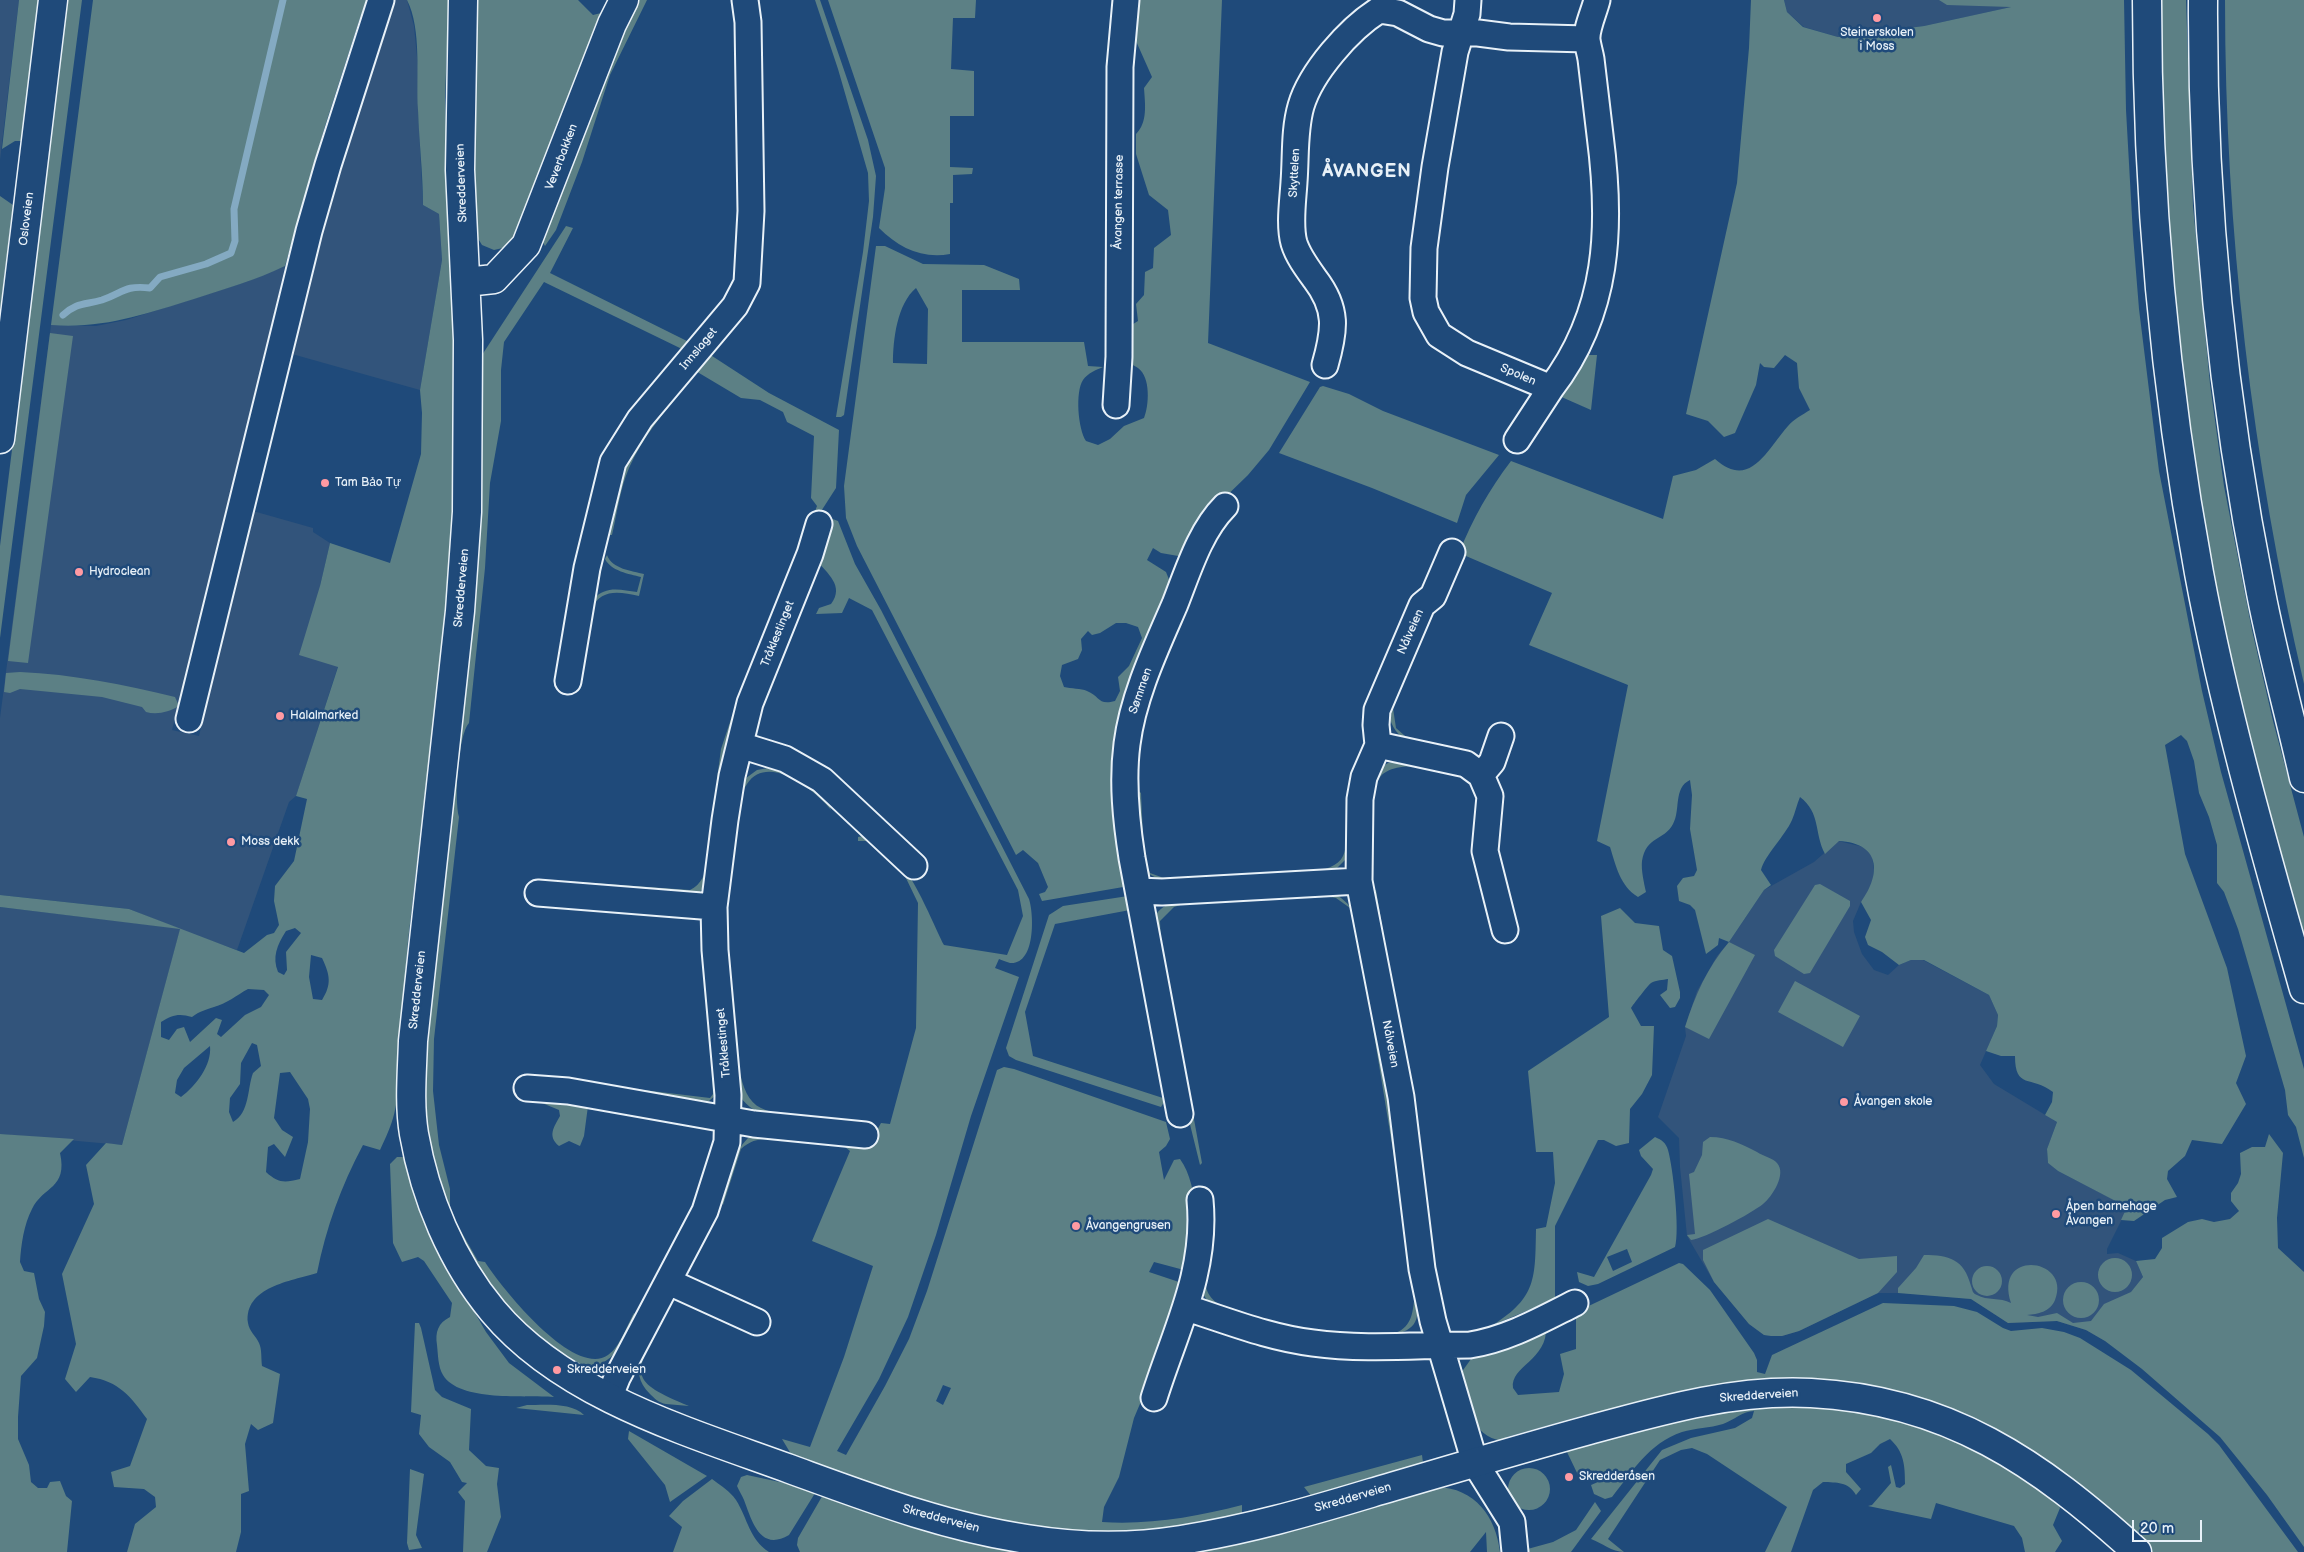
<!DOCTYPE html>
<meta charset="utf-8">
<style>
body{margin:0}
#map{position:relative;width:2304px;height:1552px;overflow:hidden;background:#1f4a7a;font-family:"Balsamiq Sans",sans-serif}
canvas{display:block}
.scale{position:absolute;left:2132px;top:1520px;width:70px;height:22px;box-sizing:border-box;border:2px solid #e8f1f8;border-top:0;padding-left:6px;font-size:15px;line-height:18px;white-space:nowrap;color:#e8f1f8;-webkit-text-stroke:4px #1f4a7a;paint-order:stroke}
</style>
<div id="map">
<canvas width="2304" height="1552"></canvas>
<div class="scale">20 m</div>
</div>
<script>
const ctx = document.querySelector('canvas').getContext('2d');
ctx.lineJoin = 'round';
function paint(path, color) {
  ctx.fillStyle = color;
  ctx.fill(path, 'evenodd');
}
function stroke(path, color, width, dash) {
  ctx.strokeStyle = color;
  ctx.lineWidth = width;
  ctx.lineCap = dash ? 'butt' : 'round';
  ctx.setLineDash(dash || []);
  ctx.stroke(path);
}
function drawText(font, color, halo, rows, align = 'center') {
  ctx.font = font + ' "Balsamiq Sans",sans-serif';
  ctx.lineWidth = 5;
  ctx.setLineDash([]);
  ctx.textBaseline = 'middle';
  ctx.strokeStyle = halo;
  ctx.fillStyle = color;
  for (const [text, x, y, turn = 0] of rows) {
    ctx.save();
    ctx.translate(x, y);
    ctx.rotate((+turn || 0) * Math.PI / 180);
    ctx.textAlign = isNaN(turn) ? turn : align;
    if (halo) ctx.strokeText(text, 0, 0);
    ctx.fillText(text, 0, 0);
    ctx.restore();
  }
}
paint(new Path2D(`
 M0 0H19L0 160Z
 M391 0H407L414 26 418 67V109L423 205 439 214 442 260 420 390 292 354 346 135Z
 M1784 0H2085L2016 6 1924 26 1838 37 1804 27 1787 12Z
 M285 266 243 451 172 730 199 736 253 511 313 528V532L330 543 320 586 338 666 303 775 296 796 289 802 237 950 180 930 122 1145 0 1134V907L177 928 129 909 0 895V718L51 325 96 326 126 320 246 282Z
 M1838 841 1864 847 1872 856 1874 870 1872 888 1861 902 1853 921 1854 932 1862 954 1874 970 1888 975 1899 965 1911 960H1923L1989 995 1998 1015 1997 1026 1980 1065 1994 1084 2057 1122 2047 1149 2048 1163 2058 1171 2128 1207 2107 1249V1254L2118 1253 2136 1261 2143 1277 2105 1341 2086 1330 2057 1321 2008 1323 1971 1299 1903 1293H1878L1799 1331 1782 1336 1764 1335 1749 1324 1714 1282 1687 1236 1680 1167 1679 1138 1658 1117 1686 1036 1685 1027 1697 991 1717 956 1729 942 1764 890 1814 862Z`), '#32547b');
paint(new Path2D(`
 M19 0H40L22 141H15L2 149Z
 M68 0H82L0 638V546Z
 M93 0H368L360 18 325 126 285 266C256 280 225 289 194 299 145 314 104 329 51 325Z
 M407 0H449L445 97 457 454 451 566 408 941 397 1076C399 1106 393 1123 380 1150L363 1145C341 1186 326 1228 317 1273 291 1281 244 1287 248 1323 249 1331 256 1336 259 1343 262 1349 261 1358 262 1366L280 1374 273 1423 258 1430 251 1424 245 1444 249 1491 241 1494V1532L236 1552H127L135 1524 156 1507 155 1497 144 1489 114 1487 111 1472 130 1466 147 1419C131 1397 119 1381 90 1377L76 1392 65 1379 76 1344 62 1274 94 1204 86 1165 106 1143 122 1145 180 929 0 907V895L129 909 244 953 267 935 274 933 279 925 274 901 275 886 294 861 307 799 296 796 338 667 299 655 320 586 330 543 390 563 421 454 422 413 420 390 442 260 439 214 423 205C423 173 419 141 418 110 416 78 422 29 407 0ZM295 928 301 933 286 952 287 970 284 975 278 972C272 957 277 945 286 931ZM311 955 322 958C330 975 332 984 322 1000L313 999 309 977ZM248 989 264 990 269 995 261 1007 245 1015 221 1037 217 1034 222 1020 216 1018 190 1042 184 1027 177 1029 169 1040 161 1037V1022C172 1015 179 1013 192 1017 200 1011 205 1010 214 1007 226 1004 237 995 248 989ZM252 1043 257 1045 261 1066 253 1073C247 1089 250 1112 233 1122L229 1112 230 1098 240 1084 241 1063ZM210 1046C212 1065 196 1086 181 1097L175 1093 177 1080 184 1068ZM290 1072 308 1099 310 1109 308 1142 300 1179C284 1183 278 1183 266 1172L268 1147 274 1144 285 1157 293 1137 282 1130 274 1118 280 1073Z
 M475 0H578L593 15 605 12 522 228 507 247 494 250 482 245 474 232 471 183Z
 M637 0H647L610 75 582 162 556 230 545 246 542 241 616 41Z
 M815 0H820L868 140 876 176 873 217 844 415 841 417H836L863 252 869 201 868 173 838 69Z
 M828 0H976L975 18H953L951 69 974 71V116H950V167L973 168 972 174 953 175V203H950V254C922 259 899 248 879 228L885 188V168Z
 M1139 0H1222L1208 343 1310 382 1269 450 1248 475 1214 508 1184 557 1161 553 1153 548 1147 560 1166 572 1170 582 1127 700 1129 886 1042 901 1039 894 1045 892 1048 887 1038 863 1023 850 1016 855 857 546 846 518 844 486 876 246H885L923 264 984 265 1019 279 1020 290H962V342H1084L1088 366 1103 367C1096 370 1088 373 1083 380 1075 392 1078 429 1086 441L1098 445 1110 439 1124 426 1144 418C1149 406 1151 377 1138 368 1134 365 1128 363 1123 361L1125 329 1138 321 1136 304 1144 295 1145 272 1153 268 1154 248 1171 235 1168 210 1149 195 1136 154V134C1148 122 1145 104 1144 88L1152 77 1136 41ZM916 288 928 309 927 364 893 363C893 340 897 304 916 288ZM1116 623H1126L1138 627 1142 638 1129 666 1118 677 1120 691 1115 701C1098 706 1100 696 1087 691 1081 688 1071 689 1064 687L1060 676 1062 665 1078 659 1082 650 1081 639 1088 631 1092 635 1100 633Z
 M1751 0H1784L1787 12 1803 27 1838 37 1924 26 2011 7 1947 5 1939 0H2124L2126 110 2133 235 2139 309 2159 471 2202 691 2221 772 2304 1069V1158L2296 1127 2288 1115 2285 1090 2238 929 2224 892 2217 883V845L2209 817 2199 793 2194 761 2187 741 2181 735 2165 745 2185 854 2227 968 2246 1056 2236 1083 2246 1104 2222 1144 2192 1140 2185 1156 2168 1171 2167 1179 2177 1197 2165 1200 2134 1221 2121 1220 2127 1207 2058 1171 2048 1163 2047 1149 2057 1122 2045 1115 2052 1102 2053 1092C2031 1075 2015 1090 2015 1056H2001L1986 1051 1997 1026 1998 1015 1989 995 1924 960H1911L1899 965 1882 952 1868 945 1865 937 1871 920 1861 902C1882 873 1880 843 1839 841L1825 854C1814 833 1821 813 1800 797 1797 804 1795 813 1792 820 1785 836 1764 856 1761 870L1771 885 1764 890 1729 942 1755 955 1709 1039 1685 1027C1695 995 1707 968 1729 942L1719 938 1718 945 1706 954 1695 910 1690 905 1679 901 1677 886 1683 878 1694 876 1697 870 1690 829 1692 795 1690 780C1673 788 1681 810 1673 824 1664 841 1646 836 1642 861 1641 870 1644 883 1646 892L1638 897C1620 886 1616 866 1610 847L1597 841 1628 685 1529 645 1552 593 1459 553C1473 518 1489 490 1511 461L1663 519 1673 476 1696 470 1715 459C1750 490 1766 451 1788 426 1794 419 1802 415 1810 410L1799 388 1797 363 1785 355 1774 368 1764 367 1760 363 1756 385 1735 433 1724 437 1708 421 1686 414 1737 183 1749 48Z
 M2161 0H2186L2193 206 2210 384 2224 486 2252 630 2273 721 2304 837V935C2210 634 2161 316 2161 0Z
 M2225 0H2304V684C2252 459 2225 231 2225 0Z
 M0 196 13 205 0 312Z
 M566 226 573 228 550 273 693 344 684 350 544 282 504 342 501 370V421L490 483 485 568 469 723C458 735 454 800 459 817L434 1039 433 1091 439 1145 450 1189V1212L478 1261 485 1262C501 1287 574 1379 608 1355 620 1347 627 1325 634 1313L636 1315C624 1340 615 1367 582 1368 569 1365 556 1350 545 1342 477 1290 437 1208 425 1123 423 1107 423 1090 423 1074L482 355Z
 M50 333 73 336 28 663 8 661Z
 M709 354 769 393 839 430 836 488 818 516 812 519 817 506 811 498 814 436 787 422 783 412 760 400 741 398 694 370Z
 M1581 355H1597L1591 410 1557 395Z
 M1323 386 1349 394 1383 411 1499 455 1466 495 1457 523 1372 488 1279 453 1320 387Z
 M681 387H685C664 412 642 438 629 468 620 489 617 513 612 535H608L607 534 623 466 636 443Z
 M830 518 838 521 855 564 881 610 1029 899C1034 914 1036 965 1010 963 1006 962 1002 960 999 959L995 968 1019 977 971 1116 936 1235 908 1317 879 1379 837 1451 846 1455 885 1386 909 1339 927 1291 997 1070 1004 1067 1014 1069 1166 1122 1170 1139 1166 1146 1159 1152 1164 1180 1174 1160 1180 1159C1200 1187 1199 1241 1184 1270L1154 1262 1149 1272 1182 1283 1156 1366 1134 1418 1119 1477 1104 1507 1102 1522C1149 1525 1196 1517 1242 1505V1516C1179 1535 1108 1540 1043 1532 959 1520 880 1485 799 1461L791 1454 782 1439 810 1447 844 1357 873 1266 812 1241 850 1151 845 1147 869 1145 881 1123 890 1124 916 1028 918 903 904 874 871 841H858V837C898 830 929 916 944 945L1007 955 1023 916 1018 890 872 610 849 598 842 613 816 614 819 608 831 604C845 586 827 573 816 560L824 524 825 520ZM943 1385 951 1388 943 1405 936 1401Z
 M607 555C612 569 632 571 644 574L639 596C619 592 601 588 591 610L593 600C605 585 621 590 637 592L641 577C629 574 611 571 605 559Z
 M1429 612H1433L1393 708 1396 728 1405 736 1412 738 1410 743C1398 735 1391 728 1389 713Z
 M20 672C72 674 125 685 175 697L179 706C169 712 157 715 146 712L142 707 102 697 20 689 10 693 4 692 6 673Z
 M739 695 742 698 722 781 717 779 721 749Z
 M1139 742 1135 788 1141 793 1144 858 1150 873 1172 881 1165 883 1144 871 1132 776Z
 M1398 761 1462 771 1479 787V810C1478 799 1477 790 1469 782 1456 768 1383 754 1377 784L1374 785 1380 768 1388 763Z
 M768 768C785 769 827 792 831 810 816 791 768 752 747 784 735 802 738 831 735 852H731L742 781 757 770Z
 M711 819 715 820 704 886 700 892 686 895 565 883 564 881 690 890C713 880 709 841 711 819Z
 M1347 821H1349L1348 857 1335 870 1266 875C1286 874 1334 876 1343 856 1348 846 1346 832 1347 821Z
 M1820 884 1850 901V906L1810 973 1804 974 1775 956 1774 950 1815 885Z
 M1376 890 1391 979 1387 978 1372 891Z
 M1335 894C1352 904 1355 914 1360 932L1356 935 1350 908 1336 898 1324 896 1190 902 1174 907 1160 921 1161 948C1153 926 1147 910 1176 902Z
 M1128 896 1130 910 1055 924 1025 1012 1033 1056 1166 1099 1161 1107 1016 1060 1009 1056 1006 1048 1049 915 1063 906Z
 M1620 908 1635 923 1659 926 1663 950 1672 956 1680 992V998L1675 1007 1670 1008 1660 995 1667 990 1668 979C1663 980 1656 980 1651 983 1649 984 1632 1006 1631 1008L1641 1026H1654L1652 1075 1642 1094 1630 1109 1629 1143 1616 1146 1604 1140H1598L1555 1226V1299L1493 1325C1537 1297 1535 1278 1536 1229L1546 1227 1555 1183 1553 1152H1536L1528 1071 1609 1017 1601 916Z
 M1795 981 1860 1016 1843 1047 1778 1012Z
 M730 1021H735C737 1045 736 1097 761 1108 773 1114 786 1114 799 1115V1120C773 1117 752 1117 737 1092Z
 M1373 1028 1377 1030 1392 1106 1401 1175H1397Z
 M712 1067H717V1094L709 1101 634 1096 635 1089 710 1098 713 1094Z
 M549 1099 588 1106 584 1136 580 1146 569 1141 559 1146C547 1136 554 1127 560 1116L559 1110 542 1103Z
 M1191 1103 1202 1163 1200 1165 1185 1104Z
 M0 1134 74 1139 60 1153C68 1189 43 1186 32 1209 24 1224 21 1245 20 1262L24 1271 34 1273 39 1299 45 1312 44 1326 37 1358 21 1376 18 1417V1439L29 1465 31 1482 38 1488H47L50 1482 60 1481 66 1496 72 1501 67 1552H0Z
 M2269 1134 2283 1153 2277 1218 2278 1248 2304 1272V1547L2267 1495 2220 1437 2142 1369 2105 1341 2086 1330 2057 1321 2008 1323 1971 1299 1898 1293V1288L1916 1268 1924 1255C1949 1255 1964 1259 1971 1286 1973 1291 1972 1293 1977 1295 1987 1301 2000 1297 2011 1303 1993 1248 2072 1258 2055 1300 2050 1312 2038 1314 2027 1315L2038 1317 2057 1313 2073 1323 2091 1321 2104 1304 2131 1292 2143 1277 2136 1261 2155 1259 2162 1248V1238L2188 1222 2202 1219 2214 1222 2230 1219 2239 1211 2231 1201V1193L2238 1183 2241 1174 2240 1153 2252 1147H2265Z
 M761 1137 780 1140C764 1138 753 1138 741 1149L723 1205 719 1198 734 1154 748 1138Z
 M1655 1137C1662 1140 1666 1143 1668 1150 1673 1167 1680 1231 1675 1247L1598 1284 1588 1286 1579 1282 1577 1272 1594 1277 1651 1175 1653 1169 1641 1156 1639 1150ZM1627 1249 1632 1262 1613 1271 1607 1257Z
 M1710 1137C1728 1137 1741 1144 1757 1152 1763 1156 1773 1158 1777 1163 1787 1174 1772 1197 1763 1204 1752 1213 1704 1239 1691 1240L1687 1235 1695 1234 1689 1174 1694 1172 1702 1155 1703 1142Z
 M397 1157H405L424 1218 434 1242 486 1332 509 1363 554 1397C526 1395 459 1402 443 1375 438 1367 438 1354 437 1345 435 1332 438 1323 450 1317L452 1303 424 1261 418 1257 402 1262 393 1243 390 1164Z
 M1768 1219 1859 1259 1897 1256V1272L1878 1293 1799 1331 1782 1336H1771L1764 1335 1749 1324 1714 1282 1703 1260V1250Z
 M1213 1233C1215 1246 1209 1258 1206 1271 1199 1309 1238 1311 1266 1321V1323L1209 1303 1201 1291Z
 M2098 1275a17 17 0 1 1 34 0a17 17 0 1 1-34 0Z
 M1679 1263 1683 1264 1710 1290 1754 1353 1757 1360V1372L1765 1374 1772 1355 1883 1303 1954 1306 1977 1312 2003 1328 2011 1331 2042 1328 2064 1332 2080 1338 2131 1370 2208 1434 2219 1445 2298 1552H2150L2134 1536 1887 1392 1847 1383 1788 1379 1633 1404 1581 1416 1507 1437 1503 1441C1469 1437 1468 1400 1461 1373L1471 1359 1478 1355 1546 1327C1548 1360 1510 1366 1513 1388L1518 1395 1559 1392 1564 1374 1560 1354 1576 1349V1312Z
 M1972 1281a15 15 0 1 1 30 0a15 15 0 1 1-30 0Z
 M2063 1300a18 18 0 1 1 36 0a18 18 0 1 1-36 0Z
 M1414 1301H1416C1422 1326 1408 1333 1386 1336 1407 1331 1412 1322 1414 1301Z
 M656 1319 662 1321C632 1376 629 1381 689 1406 682 1405 673 1405 666 1404 659 1403 654 1398 650 1394 626 1370 646 1345 656 1319Z
 M415 1323H419L421 1328 435 1390 442 1397 471 1409 469 1450 486 1466 499 1468 497 1484 501 1517 487 1552H463L465 1501 458 1492 467 1483 462 1482 450 1462 429 1447 419 1434 421 1415 411 1412Z
 M1806 1400 1947 1431 2053 1490 2060 1508 2053 1525 2062 1541 2055 1552H2025L2022 1538 2014 1526 1936 1503 1931 1519 1868 1506 1872 1505 1891 1483 1888 1467 1891 1465 1896 1487 1900 1488 1905 1484C1905 1465 1904 1452 1890 1439L1880 1444 1871 1453 1846 1464V1472L1861 1489 1856 1495C1848 1481 1837 1483 1823 1482L1813 1490 1791 1552H1765L1787 1507 1707 1454 1692 1448 1681 1450 1660 1460 1608 1539 1624 1552C1612 1552 1602 1543 1591 1539L1662 1450 1691 1438 1735 1428 1752 1418 1754 1411C1743 1411 1734 1420 1723 1424 1710 1428 1695 1428 1682 1432 1649 1443 1632 1472 1612 1497L1605 1499 1594 1494 1591 1485 1598 1482 1595 1473 1579 1477 1567 1452 1568 1448 1679 1417Z
 M527 1405C543 1405 572 1402 584 1415L516 1408Z
 M629 1431 707 1476 670 1502 665 1485 628 1439Z
 M1422 1455 1423 1463 1378 1479 1312 1497 1304 1487Z
 M1508 1489a21 21 0 1 1 42 0a21 21 0 1 1-42 0Z
 M410 1469 424 1474 416 1535 422 1548 409 1550 407 1543Z
 M747 1475 817 1490 789 1535C760 1552 752 1521 744 1500 742 1495 739 1491 737 1486L741 1477Z
 M712 1479C721 1486 730 1491 736 1500 748 1519 749 1539 769 1552H673L682 1527 669 1516 683 1501Z
 M1437 1487C1475 1488 1496 1517 1500 1552H1487L1486 1532 1470 1552H1171Z
 M824 1493 1034 1552H800L797 1545 798 1538Z
 M1595 1502 1601 1511 1571 1552H1524V1550L1553 1542 1576 1530Z`), '#5c8085');
stroke(new Path2D(`
 M63 315C77 302 85 305 102 300 123 293 124 285 150 288L160 277 206 264 231 253 235 241 234 209 283 0`), '#84aac2', 7);
const street = new Path2D(`
 M1468 0 1467 14 1455 52 1435 167 1424 248 1423 298 1426 312 1439 335 1467 353 1551 388C1609 312 1612 227 1600 135 1597 109 1594 84 1591 59 1590 53 1588 47 1587 40 1586 29 1594 12 1597 0
 M1379 10 1398 13 1429 29 1443 33H1478L1509 37 1587 39
 M1325 365C1335 330 1338 309 1315 279 1307 268 1298 256 1294 243 1289 225 1293 200 1294 182 1296 157 1294 130 1301 106 1311 72 1349 29 1379 10
 M1116 405 1119 357 1120 67 1126 0
 M1517 440 1551 388
 M1452 552 1433 596 1422 605 1377 710 1376 725 1378 745 1364 777 1360 799 1359 881 1401 1097 1422 1269 1433 1321 1475 1463 1512 1522 1515 1552
 M568 681 587 568 613 462 640 419 735 306 747 283 751 211 748 22 745 0
 M189 719 309 231 328 165 381 0
 M740 745 785 759 822 780 914 866
 M1378 745 1466 764 1481 775 1490 796 1485 851 1505 930
 M1481 775 1492 762 1501 736
 M1139 891 1162 892 1359 881
 M538 893 714 907
 M527 1088 568 1091 754 1124 865 1135
 M1180 1114 1132 858C1126 820 1122 782 1127 744 1133 696 1156 648 1175 604 1188 571 1200 531 1225 506
 M669 1282 757 1322
 M1187 1308C1228 1321 1270 1338 1313 1343 1365 1350 1418 1345 1470 1345 1508 1339 1541 1320 1575 1303
 M609 1398 617 1378 705 1211 727 1142 728 1095 715 950 714 907 725 820 732 776 750 703 810 554 819 524
 M1154 1398C1175 1331 1207 1272 1200 1200`);
const secondary = new Path2D(`
 M463 0 460 170 468 340 467 512 460 611 413 1041C412 1072 409 1104 414 1134 425 1197 452 1262 493 1311 564 1396 689 1432 790 1469 867 1497 945 1527 1027 1539 1076 1547 1131 1548 1181 1540 1246 1530 1308 1512 1371 1493 1443 1472 1516 1450 1589 1430 1662 1410 1735 1389 1811 1393 1948 1400 2039 1463 2137 1552
 M466 282 494 279 526 245 612 24 624 0`);
const primary = new Path2D(`
 M0 439 53 0`);
const highway = new Path2D(`
 M2147 0C2147 192 2164 383 2199 573 2225 713 2265 851 2304 989
 M2203 0C2202 199 2222 398 2261 593 2273 655 2290 716 2304 778`);
stroke(street, '#e8f1f8', 29);
stroke(secondary, '#e8f1f8', 31);
stroke(primary, '#e8f1f8', 31);
stroke(highway, '#e8f1f8', 31);
stroke(street, '#1f4a7a', 25);
stroke(secondary, '#1f4a7a', 28);
stroke(primary, '#1f4a7a', 28);
stroke(highway, '#1f4a7a', 28);
for (const [x, y, r, color] of [
 [1877,18,5,"#ff9aa2"],
 [325,483,5,"#ff9aa2"],
 [79,572,5,"#ff9aa2"],
 [280,716,5,"#ff9aa2"],
 [231,842,5,"#ff9aa2"],
 [1844,1102,5,"#ff9aa2"],
 [2056,1214,5,"#ff9aa2"],
 [1076,1226,5,"#ff9aa2"],
 [557,1370,5,"#ff9aa2"],
 [1569,1477,5,"#ff9aa2"]
]) {
  const dot = new Path2D();
  dot.arc(x, y, r, 0, 2 * Math.PI);
  ctx.fillStyle = color;
  ctx.fill(dot);
  stroke(dot, '#1f4a7a', 2);
}
drawText('12px', '#e8f1f8', '#1f4a7a', [
 ["Steinerskolen",1877,33,"center"],
 ["i Moss",1877,47,"center"],
 ["Tam Bảo Tự",335,483],
 ["Hydroclean",89,572],
 ["Halalmarked",290,716],
 ["Moss dekk",241,842],
 ["Åvangen skole",1854,1102],
 ["Åpen barnehage",2066,1207],
 ["Åvangen",2066,1221],
 ["Åvangengrusen",1086,1226],
 ["Skredderveien",567,1370],
 ["Skredderåsen",1579,1477]
], 'left');
drawText('12px', '#e8f1f8', '#1f4a7a', [
 ["Veverbakken",562,157,-69],
 ["Skyttelen",1295,173,-87],
 ["Skredderveien",462,183,-92],
 ["Åvangen terrasse",1119,202,-89],
 ["Osloveien",27,219,-83],
 ["Innslaget",699,349,-50],
 ["Spolen",1518,375,23],
 ["Skredderveien",462,588,-85],
 ["Nålveien",1411,632,-66],
 ["Tråklestinget",778,634,-68],
 ["Sømmen",1141,691,-71],
 ["Skredderveien",418,990,-84],
 ["Tråklestinget",724,1043,-95],
 ["Nålveien",1390,1044,79],
 ["Skredderveien",1759,1396,-4],
 ["Skredderveien",1353,1498,-16],
 ["Skredderveien",941,1519,15]
]);
ctx.letterSpacing = '1px';
drawText('bold 18px', '#e8f1f8', '#1f4a7a', [
 ["ÅVANGEN",1367,172]
]);
ctx.letterSpacing = '0px';
</script>
